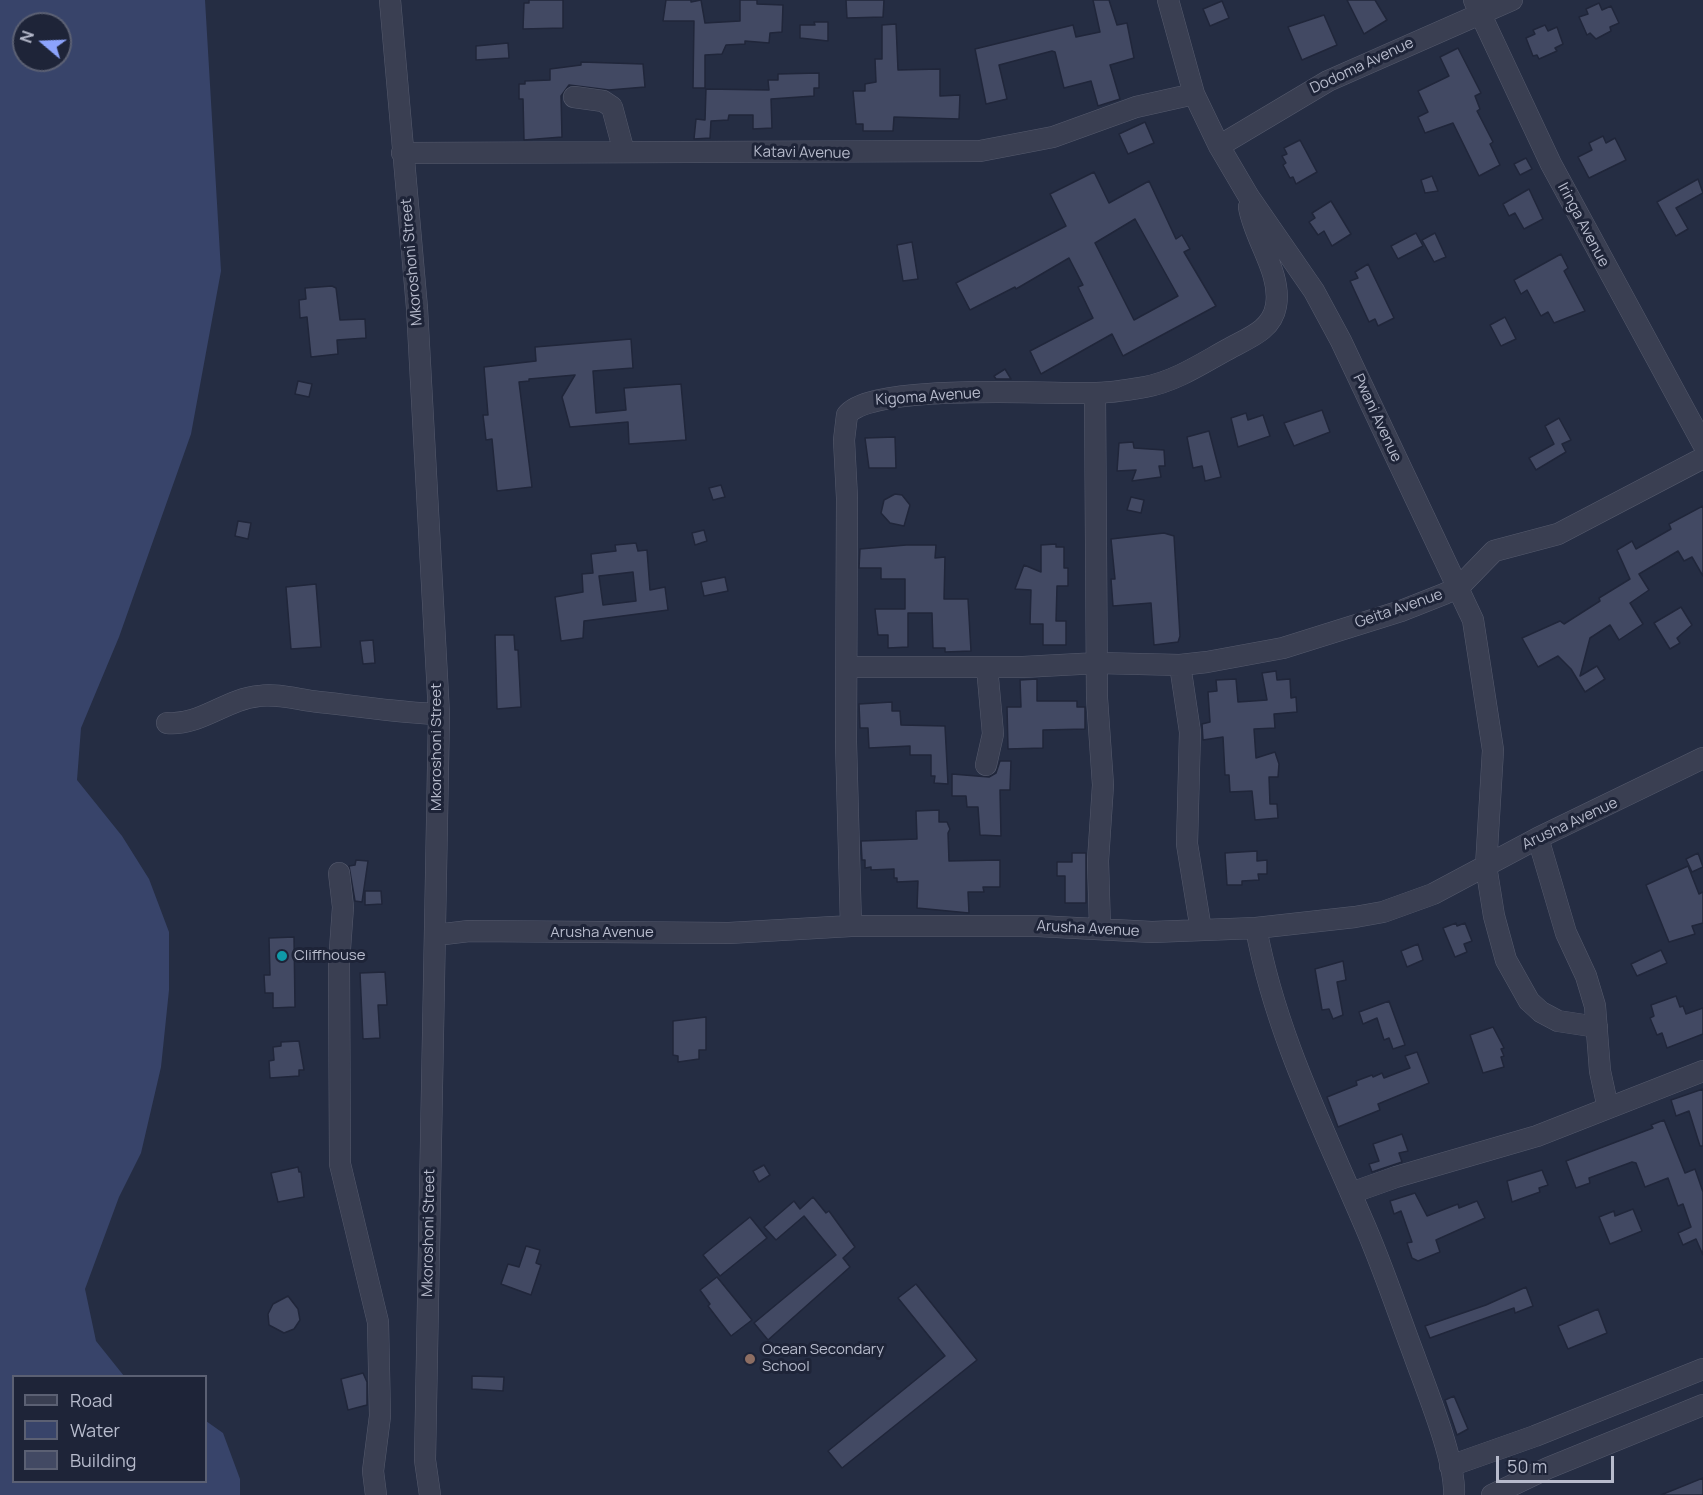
<!DOCTYPE html>
<style>
body{margin:0}
#map{position:relative;width:1703px;height:1495px;overflow:hidden;background:#252d43;font-family:Manrope,sans-serif}
canvas{display:block}
.legend{position:absolute;left:12px;top:1375px;width:195px;height:108px;box-sizing:border-box;background:#1e2438;border:2px solid #5b6073;margin:0;padding:8px 10px;list-style:none;font-size:18px;color:#b7bbcc}
.legend li{display:flex;align-items:center;gap:12px;height:30px}
.legend b{width:30px;border:2px solid #5b6073}
.north{position:absolute;left:12px;top:12px;width:60px;height:60px;box-sizing:border-box;background:#1e2438;border:2px solid #5b6073;border-radius:50%;rotate:289deg;font-size:16px;font-weight:700;line-height:24px;text-align:center;color:#b7bbcc}
.north::after{content:'';display:block;margin:auto;width:21px;height:27px;background:#8ca3fc;clip-path:polygon(50% 0,100% 100%,50% 72%,0 100%)}
.scale{position:absolute;left:1496px;top:1456px;width:118px;height:27px;box-sizing:border-box;border:3px solid #b7bbcc;border-top:0;padding-left:8px;font-size:18px;line-height:21px;white-space:nowrap;color:#b7bbcc;-webkit-text-stroke:4px #1e2438;paint-order:stroke}
</style>
<div id="map">
<canvas width="1703" height="1495"></canvas>
<ul class="legend">
<li><b style="height:8px;background:#3a3f52"></b>Road</li>
<li><b style="height:16px;background:#38446a"></b>Water</li>
<li><b style="height:16px;background:#424963"></b>Building</li>
</ul>
<div class="north">N</div>
<div class="scale">50 m</div>
</div>
<script>
const ctx = document.querySelector('canvas').getContext('2d');
ctx.lineJoin = 'round';
function paint(path, color) {
  ctx.fillStyle = color;
  ctx.fill(path, 'evenodd');
}
function stroke(path, color, width, dash) {
  ctx.strokeStyle = color;
  ctx.lineWidth = width;
  ctx.lineCap = dash ? 'butt' : 'round';
  ctx.setLineDash(dash || []);
  ctx.stroke(path);
}
function drawText(font, color, halo, rows, align = 'center') {
  ctx.font = font + ' Manrope,sans-serif';
  ctx.lineWidth = 6;
  ctx.setLineDash([]);
  ctx.textBaseline = 'middle';
  ctx.strokeStyle = halo;
  ctx.fillStyle = color;
  for (const [text, x, y, turn = 0] of rows) {
    ctx.save();
    ctx.translate(x, y);
    ctx.rotate((+turn || 0) * Math.PI / 180);
    ctx.textAlign = isNaN(turn) ? turn : align;
    if (halo) ctx.strokeText(text, 0, 0);
    ctx.fillText(text, 0, 0);
    ctx.restore();
  }
}
paint(new Path2D(`
 M0 0H205L221 271 191 434 119 637 81 728 77 780 122 836 149 879 169 932V990L161 1067 141 1153 119 1197 85 1289 96 1341 124 1376H14V1482H206V1421L223 1433 240 1479V1495H0ZM24 24H60V60H24Z`), '#38446a');
const building = new Path2D(`
 M529 0H563V28L523 29 524 3H529Z
 M666 0H691V2L701 0 705 23 740 21V0H757V4L783 5 782 32 770 33 769 43 745 41V44L726 45 722 54 705 55V88H693L694 21H663Z
 M846 0H884L883 17 847 18Z
 M1093 0H1109L1117 25 1127 23 1134 58 1110 65 1120 99 1098 106 1091 81 1064 88 1055 52 1052 51 999 65 1007 99 986 104 975 49 1073 25 1076 37 1100 32Z
 M1347 0H1375L1387 20 1364 34Z
 M1222 1 1229 18 1210 26 1203 9Z
 M1599 3 1602 10 1611 6 1619 23 1610 27 1611 31 1596 39 1590 33 1587 35 1579 17 1588 14 1586 9Z
 M1324 15 1337 45 1302 60 1288 27Z
 M814 22H828V41L800 38V25H815Z
 M896 24 898 70 940 69V96L960 95 959 119 894 117 893 131H863V124H856L853 91H865V84L876 82 875 59H882V25Z
 M1545 25 1548 31 1557 27 1563 44 1555 48 1557 51 1539 59 1537 55 1533 56 1526 38 1535 34 1533 30Z
 M508 43 509 58 476 60V46Z
 M1458 48 1481 93 1475 96 1480 109 1477 111 1493 142 1490 144 1500 165 1479 176 1453 123 1425 133 1418 117 1428 112 1418 91 1449 76 1440 57Z
 M581 62 643 64 645 87 609 90 569 85 561 96 562 137 524 140 523 99H519V84H525V81L550 80V69L581 65Z
 M819 73V88H814V96L771 99 772 128 753 129V115H729L728 120 711 121 710 138 694 139 696 119 705 120 706 89 769 90 768 80H778V74Z
 M1145 122 1154 143 1128 154 1119 134Z
 M1603 136 1606 143 1615 138 1626 160 1589 178 1578 157 1592 150 1589 143Z
 M1300 140 1317 172 1296 184 1293 177 1290 178 1283 165 1286 163 1282 156 1287 154 1284 148Z
 M1526 158 1532 169 1520 175 1514 164Z
 M1094 172 1109 203 1149 181 1176 239 1182 235 1190 249 1184 252 1216 306 1123 356 1112 334 1041 374 1030 351 1093 318 1078 287 1083 285 1069 258 1016 289 1015 287 970 310 956 283 1066 226 1050 194ZM1135 219 1178 296 1134 320 1095 243Z
 M1432 176 1438 191 1425 193 1421 180Z
 M1698 179 1703 193 1676 208 1688 229 1676 236 1657 202Z
 M1529 189 1543 219 1524 229 1515 213 1509 216 1503 204Z
 M1331 201 1351 234 1332 246 1324 231 1318 235 1309 222 1315 218 1312 213Z
 M1416 233 1423 246 1398 259 1391 246Z
 M1435 233 1446 257 1434 262 1422 240Z
 M912 242 918 279 903 281 897 245Z
 M1561 254 1568 268 1564 271 1585 311 1554 323 1548 312 1541 316 1527 290 1521 294 1514 280Z
 M1368 264 1394 318 1378 326 1375 319 1369 322 1350 281 1358 278 1355 272Z
 M332 286 336 288 340 320 365 319 366 338 337 340 338 354 311 357 307 317 300 318 299 300 306 299 305 288Z
 M1505 317 1516 339 1501 346 1490 325Z
 M631 339 633 368 593 371 596 413 626 410 624 388 681 384 686 440 629 444 628 422 570 427 562 397 575 375 529 379V381L519 382 532 487 497 491 492 439 486 440 483 415H488L484 367 536 361 535 347Z
 M1005 369 1011 379H996L994 376Z
 M298 381 312 384 309 397 295 394Z
 M1322 410 1330 432 1294 446 1284 423Z
 M1246 413 1248 420 1263 415 1270 436 1238 447 1231 418Z
 M1559 418 1571 440 1562 444 1566 452 1536 470 1529 458 1554 444 1545 426Z
 M1209 431 1221 477 1205 481 1202 466 1193 468 1187 437Z
 M895 437 896 468H869L865 438Z
 M1133 442 1134 448 1164 450 1165 466H1159L1161 477 1132 481 1136 470 1117 471 1119 443Z
 M721 485 725 497 713 500 709 488Z
 M895 494 902 495 910 505 904 526 890 523 881 513 884 500Z
 M1131 497 1144 500 1141 513 1127 510Z
 M1703 506V576L1692 557 1684 561 1678 551 1639 574 1649 590 1630 603 1643 624 1619 640 1610 625 1590 638 1580 676 1597 666 1605 679 1585 692 1571 669 1558 656 1538 667 1522 638 1560 621 1564 624 1600 601 1599 598 1630 579 1617 550 1632 541 1636 549 1671 529 1669 524Z
 M238 521 251 523 248 539 235 536Z
 M704 530 707 541 695 545 692 533Z
 M1164 533 1174 536 1180 636 1178 642 1154 645 1151 603 1113 606 1111 579H1115L1111 539Z
 M636 543 638 551 647 550 650 590 665 587 668 610 584 621 583 638 561 641 555 597 583 592 582 574 593 573 591 554 616 551 615 545ZM633 572 636 601 603 605 599 576Z
 M1056 544V547H1064V568H1068V586H1057L1056 621H1066V645H1043V624H1030L1031 590 1015 589 1024 565 1041 572V545Z
 M906 545H936L935 558 945 557 944 599H968L971 651 945 652V648H933L932 613H908V647L888 648V635H878L875 609H905V579H881V568H859L860 549Z
 M725 577 728 591 704 596 701 582Z
 M316 584 321 647 291 649 286 587Z
 M1681 607 1692 625 1677 638 1680 643 1670 649 1654 623Z
 M495 635H514L515 650H518L521 707 497 709Z
 M373 640 375 663 363 664 360 641Z
 M1276 671 1277 680 1290 679 1291 698 1296 697 1297 712 1274 714 1275 728 1254 729 1256 758 1275 752 1279 764 1278 777H1269L1270 804H1277L1278 818 1255 820 1252 791 1230 792 1229 775H1225L1223 737 1203 740 1202 724 1210 722 1208 692 1217 691 1216 680 1236 679 1238 702 1267 700 1262 673Z
 M1037 679V701H1077V707H1085V729L1043 730V748L1008 749 1007 707H1021L1020 680Z
 M892 702V711H900L901 725 945 726 948 784 934 783 935 776H931V755H910V746L869 748 868 728H860L859 704Z
 M1000 761H1011L1010 790H1000L1001 836 980 835 978 807H967L966 796H952V774L989 777 996 773Z
 M939 810V822H947L950 829 948 833 949 861 1000 860V887H983L984 892H968L969 913 917 908 918 881 897 882V878H894V869L871 870V867L865 868V860H862L861 841 917 839 916 811Z
 M1257 851V861L1267 860V874H1258L1259 880 1242 881V885H1227L1225 853Z
 M1072 853H1086V903H1065V876H1057V862H1072Z
 M1698 853 1703 867 1692 872 1686 859Z
 M356 860 368 861 362 902 355 901 349 866 355 865Z
 M1688 866 1699 894 1703 892V923L1692 926 1695 934 1669 942 1646 885Z
 M365 891H381L382 904 365 905Z
 M1456 923 1457 926 1465 923 1472 941 1464 944 1467 952 1455 957 1443 928Z
 M294 937 295 1007 273 1008V993H265L264 975H270L269 938Z
 M1418 944 1423 960 1407 967 1401 951Z
 M1661 950 1667 963 1637 976 1631 964Z
 M1343 961 1346 980 1337 982 1343 1015 1333 1019 1329 1009 1322 1010 1315 969Z
 M385 972 387 1005H378L380 1038 363 1039 360 973Z
 M1676 996 1680 1007 1683 1006 1686 1014 1703 1008V1034L1667 1048 1662 1033 1657 1035 1650 1018 1654 1016 1651 1005Z
 M1389 1001 1405 1045 1393 1049 1389 1038 1384 1040 1377 1018 1363 1024 1359 1012Z
 M706 1017V1050H699V1059L678 1062V1056L673 1055V1021Z
 M1493 1027 1504 1048 1501 1049 1504 1056 1501 1057 1504 1067 1483 1073 1470 1035Z
 M299 1041 304 1070H299V1076L270 1078 269 1061 274 1060 273 1047 281 1046V1042Z
 M1417 1052 1429 1083 1378 1104 1380 1110 1338 1127 1327 1097 1357 1085 1356 1081 1372 1075 1373 1077 1382 1073 1384 1078 1410 1068 1405 1056Z
 M1703 1089V1146H1700L1689 1111 1676 1116 1671 1100Z
 M1664 1120 1685 1173 1695 1169 1703 1192V1255L1696 1239 1683 1245 1678 1233 1691 1227 1683 1204 1678 1206 1668 1178 1645 1187 1636 1163 1632 1162 1589 1178 1590 1183 1576 1188 1566 1161 1653 1128 1651 1125Z
 M1402 1134 1408 1151 1399 1153 1402 1162 1372 1172 1369 1164 1379 1161 1373 1144Z
 M764 1165 770 1175 759 1182 753 1171Z
 M298 1167 299 1172H301L304 1197 278 1202 271 1173Z
 M1542 1170 1548 1185 1539 1188 1540 1192 1512 1202 1507 1181Z
 M1415 1193 1427 1216 1458 1204 1459 1208 1477 1201 1485 1218 1436 1240 1440 1252 1418 1261 1412 1258 1407 1243 1412 1242 1401 1211 1394 1214 1390 1201Z
 M813 1197 826 1213 829 1211 855 1247 843 1258 850 1267 768 1340 754 1323 836 1255 804 1216 776 1240 764 1227 794 1201 800 1209Z
 M1633 1209 1642 1231 1610 1244 1599 1217 1614 1211 1615 1216Z
 M750 1217 767 1238 720 1276 703 1255Z
 M526 1246 540 1250 536 1263 541 1265 531 1295 501 1284 508 1264 519 1267Z
 M717 1277 752 1320 731 1336 708 1306 710 1304 700 1290Z
 M916 1284 977 1360 842 1468 828 1451 945 1356 898 1298Z
 M1526 1287 1533 1306 1515 1313 1514 1308 1430 1338 1425 1326 1486 1305Z
 M288 1296 298 1309 300 1320 294 1329 284 1333 269 1325 268 1314 273 1304Z
 M1598 1309 1607 1333 1568 1349 1558 1326Z
 M363 1373 367 1382V1405L348 1410 341 1379Z
 M472 1376 504 1377 503 1391 472 1389Z
 M1454 1396 1468 1429 1457 1435 1445 1400Z
 M1703 1478V1495H1661Z`);
paint(building, '#424963');
stroke(building, '#20263a', 1.5);
const minor = new Path2D(`
 M390 0 417 308 439 714 425 1460 430 1495
 M1168 0 1194 94 1219 146 1249 197 1314 291 1341 341 1473 620 1493 750 1486 866 1494 916 1506 960 1529 1001 1541 1012 1558 1021 1597 1027
 M1474 0 1551 164 1703 444
 M574 97 603 101 612 107 624 152
 M1219 146 1328 81 1512 0
 M402 153 980 151 1053 137 1136 107 1194 94
 M1095 393 1097 698 1103 785 1098 861 1100 928
 M1180 665 1190 732 1187 844 1201 930
 M848 667H1023L1098 663 1180 665 1207 662 1283 648 1401 611 1444 594 1459 587 1494 551 1558 534 1703 458
 M167 723C200 726 226 699 259 696 278 693 299 700 319 702 359 706 398 713 439 714
 M986 765 993 734 987 667
 M1538 838 1566 933 1586 976 1595 1006 1600 1071 1608 1108
 M339 873 343 907 339 963 340 1164 378 1322 380 1416 373 1471 376 1495
 M851 926 846 742 847 498 844 440 847 415C870 383 1048 394 1091 393 1109 393 1128 390 1145 387 1177 381 1204 362 1232 347 1251 337 1272 329 1276 306 1282 273 1254 239 1249 207
 M1256 928C1275 1031 1321 1123 1362 1219 1382 1264 1397 1310 1414 1355 1426 1389 1456 1461 1454 1495
 M436 935 469 931 729 933 851 926H1038L1152 932 1256 928 1355 917 1383 912 1433 894 1538 838 1703 758
 M1351 1193 1396 1177 1537 1136 1703 1071
 M1450 1466 1535 1436 1703 1369
 M1492 1495 1548 1468 1703 1405`);
stroke(minor, '#555a6d', 22);
stroke(minor, '#3a3f52', 21);
for (const [x, y, r, color] of [
 [282,956,6,"#0f9aa8"],
 [750,1359,6,"#8d6e63"]
]) {
  const dot = new Path2D();
  dot.arc(x, y, r, 0, 2 * Math.PI);
  ctx.fillStyle = color;
  ctx.fill(dot);
  stroke(dot, '#1e2438', 2);
}
drawText('15px', '#b7bbcc', '#1e2438', [
 ["Dodoma Avenue",1362,66,-25],
 ["Katavi Avenue",802,153,1],
 ["Iringa Avenue",1583,225,62],
 ["Mkoroshoni Street",412,262,-95],
 ["Kigoma Avenue",928,397,-4],
 ["Pwani Avenue",1377,418,65],
 ["Geita Avenue",1399,609,-19],
 ["Mkoroshoni Street",437,747,-90],
 ["Arusha Avenue",1570,824,-25],
 ["Arusha Avenue",1088,929,3],
 ["Arusha Avenue",602,933],
 ["Mkoroshoni Street",429,1233,-89]
]);
drawText('15px', '#b7bbcc', '#1e2438', [
 ["Cliffhouse",294,956],
 ["Ocean Secondary",762,1350],
 ["School",762,1367]
], 'left');
</script>
